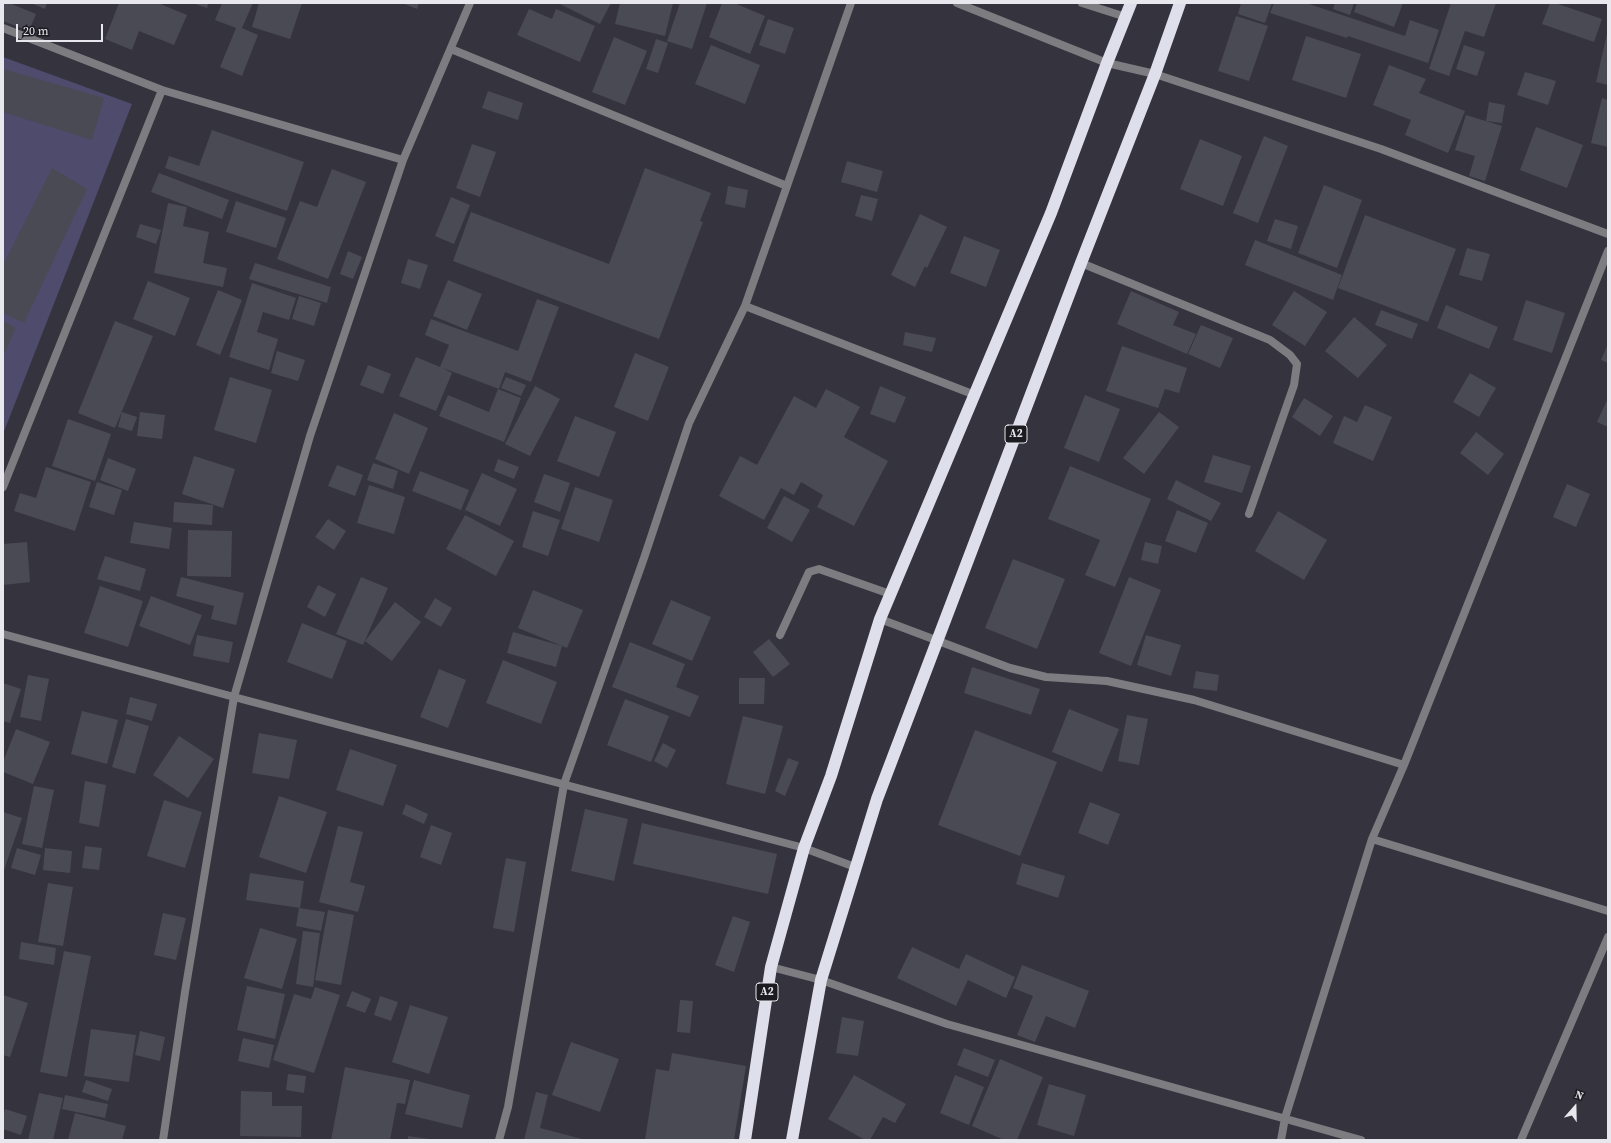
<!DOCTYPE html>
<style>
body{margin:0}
#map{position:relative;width:1611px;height:1143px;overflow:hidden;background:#34333e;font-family:"Source Serif 4",serif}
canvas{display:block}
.frame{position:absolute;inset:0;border:4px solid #e7e7ed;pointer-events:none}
.north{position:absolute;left:1555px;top:1087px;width:40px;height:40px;-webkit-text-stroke:3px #1c1b20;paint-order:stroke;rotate:20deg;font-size:11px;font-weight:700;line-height:16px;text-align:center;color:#e7e7ed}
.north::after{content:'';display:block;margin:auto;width:14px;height:18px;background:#e7e7ed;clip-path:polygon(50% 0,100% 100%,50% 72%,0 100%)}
.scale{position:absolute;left:16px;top:24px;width:87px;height:18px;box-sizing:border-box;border:2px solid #e7e7ed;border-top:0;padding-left:5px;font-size:12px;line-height:14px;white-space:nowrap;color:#e7e7ed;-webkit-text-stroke:3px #1c1b20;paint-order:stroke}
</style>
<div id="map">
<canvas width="1611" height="1143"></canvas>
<div class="frame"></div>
<div class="north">N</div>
<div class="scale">20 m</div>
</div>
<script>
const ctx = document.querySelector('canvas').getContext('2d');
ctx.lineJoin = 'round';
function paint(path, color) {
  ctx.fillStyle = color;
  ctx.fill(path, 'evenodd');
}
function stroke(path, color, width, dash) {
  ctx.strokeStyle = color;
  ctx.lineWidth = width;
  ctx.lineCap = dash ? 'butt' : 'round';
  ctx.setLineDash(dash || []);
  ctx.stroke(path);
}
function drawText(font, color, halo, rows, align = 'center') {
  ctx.font = font + ' "Source Serif 4",serif';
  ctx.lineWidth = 4;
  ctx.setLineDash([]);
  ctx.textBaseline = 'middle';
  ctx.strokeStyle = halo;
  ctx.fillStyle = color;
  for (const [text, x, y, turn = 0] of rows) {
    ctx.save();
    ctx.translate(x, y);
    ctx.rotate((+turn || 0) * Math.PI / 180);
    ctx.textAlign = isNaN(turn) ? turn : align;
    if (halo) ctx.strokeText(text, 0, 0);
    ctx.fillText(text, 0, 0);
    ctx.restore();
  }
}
paint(new Path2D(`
 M3 57 132 104 3 434Z`), '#4e4b6c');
paint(new Path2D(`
 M3 3H9L36 14 29 31 3 21Z
 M31 3H47L45 9Z
 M119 3H158L187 15 174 45 139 31 132 50 105 39Z
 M192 3H209L207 8Z
 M222 3H253L242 28 258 35 242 76 220 67 236 28 215 20Z
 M259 3H302L290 39 252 27Z
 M402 3H419L417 9Z
 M558 3H611L600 24Z
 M620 3H673L665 36 615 24Z
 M680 3H707L692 49 667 41Z
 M722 3H734L765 16 750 54 709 37Z
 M1241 3H1272L1265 23 1238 14Z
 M1274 3H1306L1405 36 1410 20 1439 30 1428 63 1348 36 1347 38 1270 13Z
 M1335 3H1354L1350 15 1333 9Z
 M1357 3H1403L1394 27 1354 12Z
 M1451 3H1496L1484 37 1465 31 1449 76 1429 69Z
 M1550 3H1555L1602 19 1594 42 1542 24Z
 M529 9 552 19 556 9 595 26 580 62 517 35Z
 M1236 16 1268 26 1249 81 1218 71Z
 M768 19 794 28 785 54 759 45Z
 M1607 34H1608V85L1596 82Z
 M1306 36 1361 54 1346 98 1292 80Z
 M614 37 647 51 625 105 592 92Z
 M656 39 668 43 658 73 646 69Z
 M711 45 760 65 745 104 695 84Z
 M1464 45 1485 52 1477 76 1456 69Z
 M1389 65 1426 79 1419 93 1465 111 1448 153 1405 135 1411 120 1373 105Z
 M3 69 104 98 92 140 3 112Z
 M1525 72 1556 81 1548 105 1517 95Z
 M488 91 523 103 518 120 482 108Z
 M1602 98 1608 100V147L1591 143Z
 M1489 102 1505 105 1502 123 1486 121Z
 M1466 115 1502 126 1485 181 1469 176 1475 156 1455 150Z
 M1536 127 1583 145 1567 188 1520 170Z
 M212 130 304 162 287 211 165 168 169 156 199 166Z
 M1264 136 1288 146 1258 223 1233 213Z
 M1200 139 1242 156 1223 206 1180 189Z
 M472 144 496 152 480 197 456 188Z
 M847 161 883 171 877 192 841 182Z
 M52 168 87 189 24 323 3 313V265Z
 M645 168 711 193 700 221 703 222 659 339 453 261 471 212 609 264Z
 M332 169 366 182 328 279 277 259 300 201 317 207Z
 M159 173 229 200 222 219 151 192Z
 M1324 185 1362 200 1337 268 1298 253Z
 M728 186 748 190 745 208 725 204Z
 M861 195 878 199 872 221 855 216Z
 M451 197 470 205 454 244 435 236Z
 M236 201 286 218 276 248 226 232Z
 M168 203 187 207 183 226 209 232 203 263 227 268 223 287 154 273Z
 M920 214 947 227 927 268 925 266 915 287 891 275Z
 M1365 215 1456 249 1428 322 1338 288Z
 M1275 219 1298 226 1291 249 1267 241Z
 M140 224 161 230 156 244 136 237Z
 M964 236 1000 250 986 287 950 273Z
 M1255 240 1342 275 1333 300 1245 265Z
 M1467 248 1490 254 1482 281 1459 275Z
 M348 251 362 257 353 279 340 274Z
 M408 259 428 265 420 289 401 283Z
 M255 263 331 287 327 303 249 279Z
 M448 280 482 294 467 330 433 316Z
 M148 281 190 298 175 336 133 319Z
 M252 283 296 298 289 320 263 312 257 332 278 339 269 370 229 357Z
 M218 290 242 300 220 355 196 345Z
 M1131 291 1179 312 1173 325 1196 334 1187 354 1117 324Z
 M1294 291 1327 312 1305 346 1272 325Z
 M299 296 321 303 314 326 292 319Z
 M537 299 559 307 531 382 505 372 499 389 443 368 452 373 436 411 399 396 416 357 440 367 449 345 425 335 431 319 518 351Z
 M1526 300 1565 313 1552 353 1513 340Z
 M1446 305 1498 327 1489 349 1437 328Z
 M1381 310 1418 324 1412 339 1375 325Z
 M1354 317 1387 345 1358 378 1325 351Z
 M3 321 16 328 3 356Z
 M115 321 153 336 115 428 78 413Z
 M1201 325 1233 338 1220 368 1188 354Z
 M905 332 936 338 932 352 903 345Z
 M1608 344V363L1601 360Z
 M1122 346 1187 368 1179 393 1165 389 1158 408 1106 391Z
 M277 351 305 360 298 381 271 373Z
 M635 353 669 367 648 421 614 407Z
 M368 365 391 374 383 394 360 385Z
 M1470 373 1496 388 1479 417 1453 402Z
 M230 377 272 390 256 443 214 430Z
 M506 377 526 385 521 396 501 388Z
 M535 386 560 399 530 456 505 444Z
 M880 386 906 397 895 423 870 414Z
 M498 389 521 398 504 442 439 416 448 395 489 412Z
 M826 389 860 407 844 437 888 461 854 526 817 507 823 495 801 482 794 495 781 488 764 520 719 496 740 456 757 465 794 396 816 408Z
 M1085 395 1120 409 1099 462 1064 448Z
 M1304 398 1333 416 1320 436 1292 417Z
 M1608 398V427L1597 422Z
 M1365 405 1392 417 1373 461 1333 443 1344 416 1357 422Z
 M122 412 137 417 132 431 118 427Z
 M140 412 165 415 162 439 137 436Z
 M1159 412 1179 427 1144 474 1123 458Z
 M394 413 428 428 409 474 375 459Z
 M575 416 616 432 599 477 557 461Z
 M68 419 111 434 95 481 52 466Z
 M1476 432 1504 454 1488 475 1460 453Z
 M1213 455 1251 466 1242 493 1204 482Z
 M194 456 235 469 223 508 182 494Z
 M108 458 136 469 128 491 100 480Z
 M498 459 519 467 514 479 494 471Z
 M373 463 398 471 393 489 367 480Z
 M337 465 363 475 355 496 328 486Z
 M1070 466 1151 499 1115 587 1085 575 1100 540 1048 519Z
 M46 467 91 482 75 531 14 511 20 493 36 498Z
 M420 471 469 490 461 510 412 491Z
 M482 473 517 489 500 526 465 510Z
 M544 474 570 483 560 512 534 502Z
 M1176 480 1221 503 1211 521 1167 499Z
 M97 482 122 490 114 515 89 507Z
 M1567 484 1590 494 1576 527 1553 517Z
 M369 485 405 497 394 534 357 523Z
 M575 487 613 500 599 542 561 529Z
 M784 496 810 510 792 542 767 528Z
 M174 502 213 505 212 525 173 522Z
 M1177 510 1208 523 1196 553 1165 541Z
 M533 511 560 520 548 556 522 547Z
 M1278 511 1327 540 1304 580 1255 551Z
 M465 515 514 541 496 576 446 549Z
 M328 519 346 531 334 550 315 537Z
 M134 522 172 528 169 549 130 543Z
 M188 530 232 531 231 577 187 576Z
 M27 542 30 582 3 585V544Z
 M1145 542 1162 546 1158 564 1141 560Z
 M105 556 146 569 140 591 97 579Z
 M1013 559 1065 579 1037 649 985 628Z
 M181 577 244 593 236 625 211 619 214 606 176 596Z
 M361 577 388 588 363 645 336 634Z
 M1129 577 1161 590 1131 666 1099 653Z
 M318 585 336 594 325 617 307 607Z
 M100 586 143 601 128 647 84 633Z
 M533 590 583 610 567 648 518 628Z
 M151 596 202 615 190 645 139 626Z
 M435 598 452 608 441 627 424 617Z
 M671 600 711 617 692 661 652 644Z
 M395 602 421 622 392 661 365 641Z
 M302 623 347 641 332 679 287 662Z
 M513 632 562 646 556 667 507 653Z
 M197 635 233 642 229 663 193 656Z
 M1146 635 1181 645 1171 676 1137 665Z
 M769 639 790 664 773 677 753 652Z
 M630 642 685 664 676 687 699 696 690 717 612 687Z
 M503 660 557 682 541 724 486 703Z
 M972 667 1040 689 1031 715 964 693Z
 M439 669 466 680 448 728 420 717Z
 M1196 671 1219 675 1217 691 1193 688Z
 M28 675 49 679 41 721 20 717Z
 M739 678H765L764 704H739Z
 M3 683 21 689 10 723 3 721Z
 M130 697 157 704 152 721 126 714Z
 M625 699 669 716 651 762 607 745Z
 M1069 709 1119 729 1102 772 1052 752Z
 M82 711 118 720 107 764 71 754Z
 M1127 715 1148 719 1139 765 1118 761Z
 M743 716 783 726 765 794 726 784Z
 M126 719 149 726 135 774 112 767Z
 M16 729 50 742 33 784 3 772V762Z
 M975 730 1057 762 1020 856 938 825Z
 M259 733 297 740 289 779 252 773Z
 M179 736 214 759 188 798 153 775Z
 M663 743 676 750 667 768 654 761Z
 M350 749 397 765 383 806 336 790Z
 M788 758 799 762 785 796 775 791Z
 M85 781 106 785 99 827 79 823Z
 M34 786 54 790 42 848 22 844Z
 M279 796 327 812 306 873 259 857Z
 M164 800 202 812 185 868 147 856Z
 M1090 802 1120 814 1108 845 1078 833Z
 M406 804 428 814 424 824 402 814Z
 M585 809 628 819 614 881 571 871Z
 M3 812 22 818 3 873Z
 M642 823 777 854 768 894 633 864Z
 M431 825 452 833 441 865 420 857Z
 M338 826 363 832 350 882 365 886 358 912 319 902Z
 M85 846 102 848 99 870 82 868Z
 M17 848 41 855 35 875 11 868Z
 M45 848 72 851 70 873 43 870Z
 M506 858 526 862 514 932 493 928Z
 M1022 863 1065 876 1058 898 1016 884Z
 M250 873 304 881 300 908 246 900Z
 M48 883 73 887 63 946 38 942Z
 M299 908 325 912 321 931 296 926Z
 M328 910 354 915 341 985 315 980Z
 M163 913 186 918 176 960 154 955Z
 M733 916 750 922 734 972 715 965Z
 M260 928 297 939 282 989 244 978Z
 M303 931 320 933 313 987 296 984Z
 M21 942 56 948 54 965 19 959Z
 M912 947 959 969 966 954 1015 977 1006 998 968 980 956 1006 897 978Z
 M64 951 91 956 67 1077 40 1072Z
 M1022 965 1089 991 1075 1028 1046 1016 1035 1042 1017 1035 1033 996 1013 988Z
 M247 986 285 994 275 1039 237 1030Z
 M315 987 340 995 314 1073 273 1060 294 994 311 999Z
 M352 991 371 999 365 1013 346 1006Z
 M3 995 28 1003 10 1057 3 1055Z
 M380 996 398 1002 391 1021 374 1015Z
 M680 1000 693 1001 690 1033 677 1032Z
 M410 1005 448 1017 429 1074 392 1062Z
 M842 1017 864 1021 858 1056 836 1053Z
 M91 1029 136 1035 129 1082 84 1076Z
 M140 1031 165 1037 160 1061 135 1055Z
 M243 1038 274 1045 269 1068 238 1061Z
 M571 1042 619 1059 600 1112 552 1095Z
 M964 1048 995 1060 988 1077 957 1065Z
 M672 1053 746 1066 734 1140H645L656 1069 669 1071Z
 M1000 1059 1043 1077 1017 1140H1004L972 1126Z
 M345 1067 410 1080 405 1104 397 1103 390 1140H331Z
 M288 1074 306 1076 304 1093 286 1090Z
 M854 1075 906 1104 895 1123 883 1117 870 1140H865L828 1119Z
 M955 1075 984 1087 969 1125 940 1113Z
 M86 1080 112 1089 108 1101 82 1092Z
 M414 1080 470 1095 462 1128 405 1114Z
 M1049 1084 1086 1095 1074 1136 1037 1125Z
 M241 1091 272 1092V1106H302L301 1137 240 1136Z
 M536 1092 548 1095 540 1128 586 1140H524Z
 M39 1093 63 1098 53 1140H28Z
 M65 1095 108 1104 105 1118 62 1109Z
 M5 1109 27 1116 21 1135 3 1129V1115Z
 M75 1113 126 1126 122 1140H68Z
 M408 1136 430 1139V1140H408Z`), '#4a4a55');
stroke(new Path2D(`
 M957 3 1107 63
 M1082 3 1126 17
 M780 635 809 572 819 569 890 594`), '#7c7c81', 8);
stroke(new Path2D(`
 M3 28 162 90 403 160
 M451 49 787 186
 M1107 63 1155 74 1381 149 1608 234
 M1081 263 1270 340 1290 355 1297 364 1294 385 1249 514
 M745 306 975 395
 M3 487 162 90
 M880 619 1010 668 1046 677 1107 681 1194 700 1404 765
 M3 634 234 697 804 848 855 867
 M1372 839 1608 911
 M771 967 821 980 947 1024 1361 1140
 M163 1140 185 992 234 697 310 436 403 160 470 3
 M499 1140 508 1107 564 784 644 558 689 423 745 306 851 3
 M1281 1140 1285 1118 1372 839 1404 765 1608 251
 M1521 1140 1608 937`), '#7c7c81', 8);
stroke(new Path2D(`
 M745 1140 771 967 804 848 831 776 880 619 1051 213 1107 63 1131 3
 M792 1140 821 980 877 799 1081 263 1155 74 1180 3`), '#dfdeeb', 12);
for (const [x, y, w] of [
 [1016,434,22],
 [767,992,22]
]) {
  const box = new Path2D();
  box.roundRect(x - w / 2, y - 9, w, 18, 3);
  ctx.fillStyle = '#1c1b20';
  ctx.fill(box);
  stroke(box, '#e7e7ed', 1);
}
drawText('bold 11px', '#e7e7ed', null, [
 ["A2",1016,434],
 ["A2",767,992]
]);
</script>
